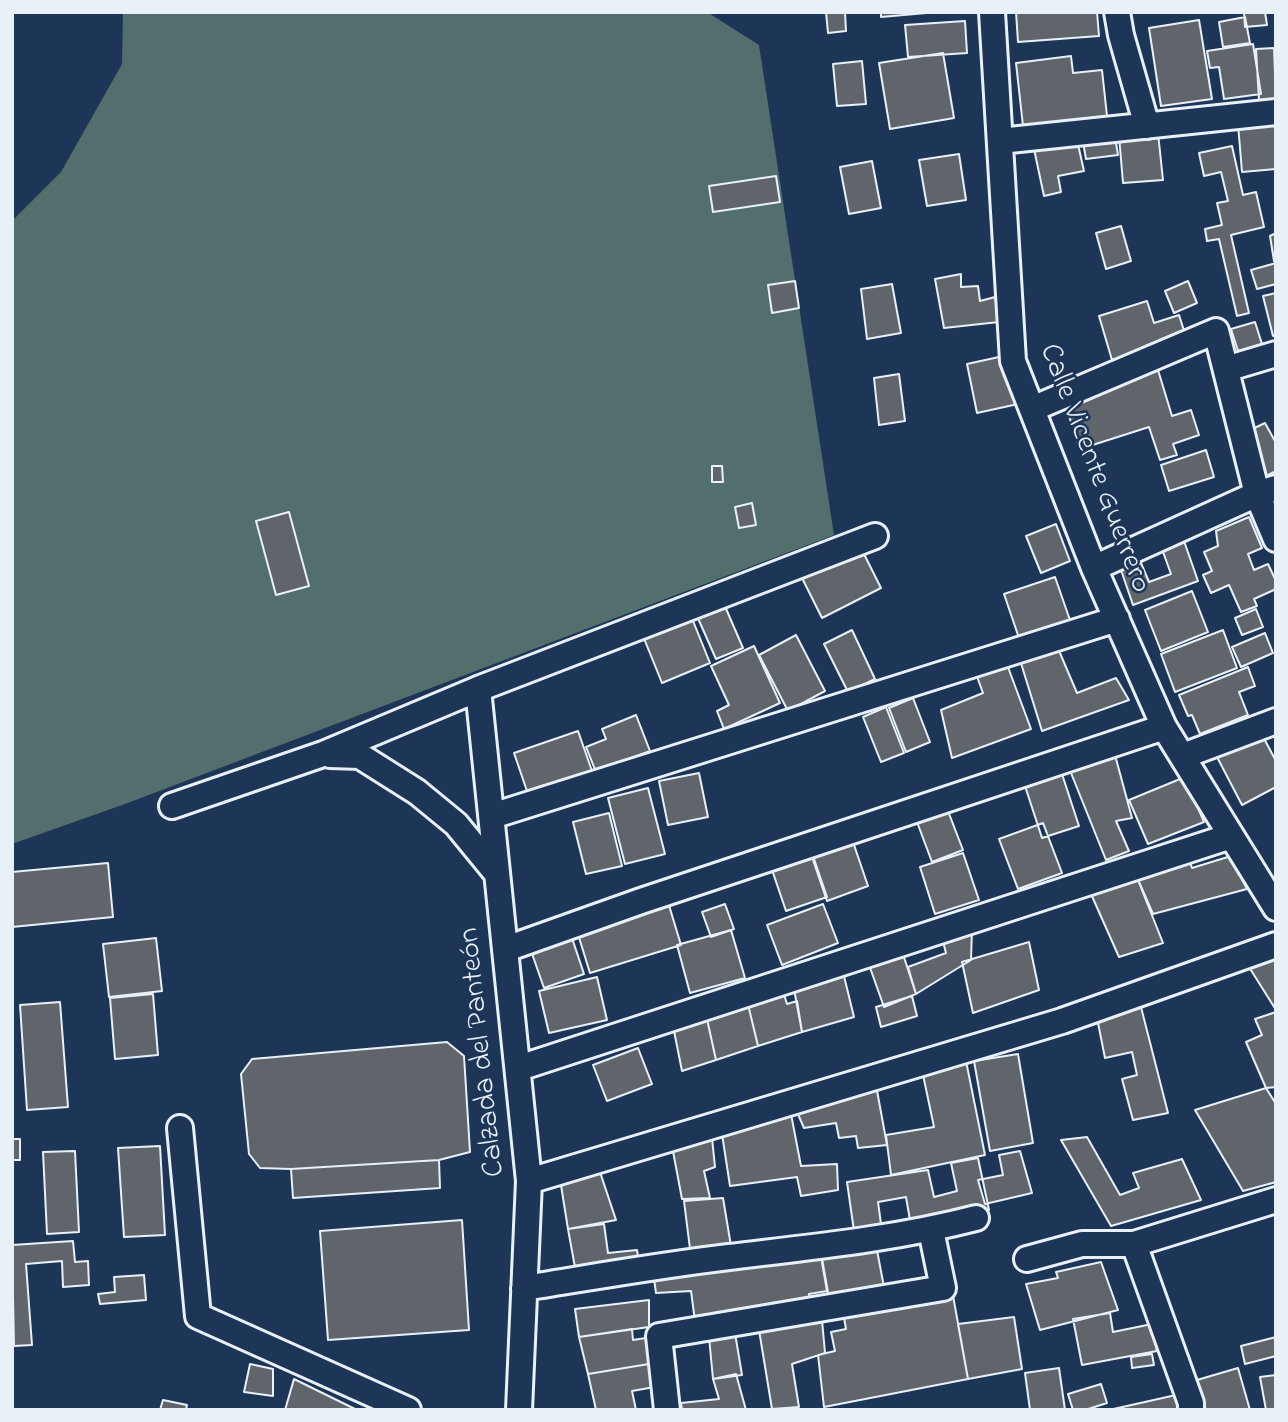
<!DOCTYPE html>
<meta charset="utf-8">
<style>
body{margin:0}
#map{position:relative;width:1288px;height:1422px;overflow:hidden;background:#1d3557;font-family:"Indie Flower",sans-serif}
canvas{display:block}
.frame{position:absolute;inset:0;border:14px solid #e8f1f8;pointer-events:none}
</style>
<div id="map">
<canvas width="1288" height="1422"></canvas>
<div class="frame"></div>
</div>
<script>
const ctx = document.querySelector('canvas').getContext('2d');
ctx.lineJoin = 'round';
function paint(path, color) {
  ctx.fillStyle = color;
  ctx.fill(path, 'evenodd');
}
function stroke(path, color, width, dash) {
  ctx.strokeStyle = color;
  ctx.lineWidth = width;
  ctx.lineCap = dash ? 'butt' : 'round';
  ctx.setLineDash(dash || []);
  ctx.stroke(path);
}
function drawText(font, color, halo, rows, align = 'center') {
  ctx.font = font + ' "Indie Flower",sans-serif';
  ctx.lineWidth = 5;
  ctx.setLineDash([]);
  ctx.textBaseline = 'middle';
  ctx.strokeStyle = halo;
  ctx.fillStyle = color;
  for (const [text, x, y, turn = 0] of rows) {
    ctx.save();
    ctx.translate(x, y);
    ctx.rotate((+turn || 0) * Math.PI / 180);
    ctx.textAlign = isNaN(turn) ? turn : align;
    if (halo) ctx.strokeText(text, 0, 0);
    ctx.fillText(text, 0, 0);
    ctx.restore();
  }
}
paint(new Path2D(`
 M123 12H707L759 45 834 535 125 804 12 844V221L61 172 122 64Z`), '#536f6d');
const building = new Path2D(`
 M826 12H845L846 31 828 33Z
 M881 12H938L881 17Z
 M1016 12H1097L1099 36 1018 42Z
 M1244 12H1265L1267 25 1245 27Z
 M1245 17 1250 43 1223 47 1219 22Z
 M1199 20 1212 99 1161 106 1149 28Z
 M965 21 967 53 908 57 905 25Z
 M1253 44 1261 94 1224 99 1219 67 1210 68 1207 51Z
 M1274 48 1276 99 1259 100 1256 49Z
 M943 53 954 118 890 129 879 63Z
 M1071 56 1073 73 1102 70 1107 116 1023 126 1016 63Z
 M862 61 866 104 837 106 833 64Z
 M1276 121V169L1242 172 1238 124Z
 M1158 133 1163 180 1123 183 1119 136Z
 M1115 137 1118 155 1086 159 1083 142Z
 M1077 140 1084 171 1058 176 1061 192 1044 196 1034 149Z
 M1232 146 1243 195 1256 192 1264 227 1231 235 1249 313 1237 316 1219 239 1207 241 1205 229 1222 225 1217 203 1228 201 1221 172 1204 176 1199 153Z
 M959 154 966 200 927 206 919 160Z
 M872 161 881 208 849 214 840 167Z
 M776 176 780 202 713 212 709 186Z
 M1121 226 1131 261 1106 269 1096 233Z
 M1276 233V260L1274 261 1270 236Z
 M1276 263V284L1257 289 1251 270Z
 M961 274V287L978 286 980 301 995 297 999 322 944 328 935 279Z
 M795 281 799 308 772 313 768 285Z
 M1188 281 1197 303 1174 313 1165 291Z
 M892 284 901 333 867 339 861 289Z
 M1276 293V335L1273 336 1263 296Z
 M1147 301 1154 323 1179 315 1186 337 1112 360 1099 316Z
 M1255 322 1262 344 1238 351 1231 329Z
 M1008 355 1018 404 977 413 967 364Z
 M1158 370 1172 416 1191 410 1199 435 1173 444 1177 455 1160 460 1149 427 1080 449 1064 401Z
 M899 374 905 421 879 425 874 378Z
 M1265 423 1276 443V471L1266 476 1244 433Z
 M1206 450 1214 477 1169 491 1161 465Z
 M712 466H722L723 482H712Z
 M752 503 756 525 739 528 735 507Z
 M289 512 309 586 276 595 256 521Z
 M1249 517 1262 548 1248 554 1254 570 1268 564 1276 581V589L1254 599 1257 606 1241 612 1229 585 1211 593 1203 575 1212 571 1204 552 1218 546 1216 531Z
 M1056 524 1070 561 1041 573 1026 536Z
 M1184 541 1198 581 1133 605 1121 570 1141 563 1149 582 1171 574 1162 549Z
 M860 546 881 588 822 618 801 576Z
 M1055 577 1071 623 1020 641 1004 594Z
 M1192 591 1208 632 1161 651 1145 610Z
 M724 604 743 648 716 659 697 616Z
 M1256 609 1263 627 1242 635 1235 618Z
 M691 616 710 663 662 683 643 636Z
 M852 630 875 679 848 692 824 644Z
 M1223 630 1237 668 1175 692 1161 654Z
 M1265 633 1273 653 1241 667 1232 647Z
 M796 635 825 691 788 711 759 655Z
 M754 646 780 703 724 729 717 711 729 705 711 666Z
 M1057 646 1077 693 1116 678 1129 700 1042 731 1020 660Z
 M1005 659 1031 729 952 758 941 710 983 693 975 671Z
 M1248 667 1255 686 1239 692 1248 715 1200 734 1192 715 1188 716 1179 695Z
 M913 698 930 742 906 752 889 708Z
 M886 707 904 753 881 762 863 717Z
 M636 715 650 751 596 772 586 747 606 739 602 729Z
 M578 731 592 771 528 794 514 753Z
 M1261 733 1276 761V787L1242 805 1217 757Z
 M1115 755 1132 818 1116 821 1129 851 1106 860 1069 768Z
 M699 773 708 817 668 825 659 781Z
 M1062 774 1079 826 1042 838 1025 786Z
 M1185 777 1204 822 1148 844 1129 800Z
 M648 788 665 854 625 864 608 798Z
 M948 811 963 850 932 862 917 822Z
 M609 813 622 866 586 874 573 822Z
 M1043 823 1062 873 1018 889 999 839Z
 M852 839 868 886 827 901 811 854Z
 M811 850 827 897 786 911 770 864Z
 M963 853 979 900 935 914 920 867Z
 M1231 856 1247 889 1153 914 1136 875 1188 857 1192 868Z
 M108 863 113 917 12 927V872Z
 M1136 875 1163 943 1119 957 1091 894Z
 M668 902 681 945 590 973 577 931Z
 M725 904 734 929 711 937 702 912Z
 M823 904 838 943 782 965 767 925Z
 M972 929 971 960 916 994 908 967 946 953 942 938Z
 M731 930 745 978 690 993 677 945Z
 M570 932 584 974 544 988 529 945Z
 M156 938 162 991 109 997 103 944Z
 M1029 942 1039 990 973 1013 962 962Z
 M1276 950V1010L1249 967Z
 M902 951 916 994 884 1007 868 962Z
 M843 972 854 1017 802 1032 794 989Z
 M597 977 607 1020 549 1033 539 991Z
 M781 985 787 1004 797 1001 802 1032 758 1046 746 996Z
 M153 994 158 1055 115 1059 110 998Z
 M746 996 758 1046 716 1060 705 1010Z
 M912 996 917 1016 881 1027 876 1007Z
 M60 1002 68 1107 27 1110 20 1005Z
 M1141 1007 1168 1113 1133 1120 1122 1079 1137 1075 1132 1052 1105 1058 1097 1018Z
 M705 1010 716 1060 682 1071 672 1021Z
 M1276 1012V1087L1266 1088 1246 1042 1262 1035 1255 1019Z
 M447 1042 464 1056 470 1152 439 1160 291 1169 260 1168 249 1154 241 1074 252 1059Z
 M638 1048 652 1084 607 1101 593 1065Z
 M1018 1054 1033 1143 990 1151 974 1061Z
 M966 1061 985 1155 891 1175 886 1135 934 1127 922 1070Z
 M876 1085 887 1145 858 1148 856 1136 839 1138 836 1123 804 1128 797 1112Z
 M1266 1088 1276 1104V1182L1243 1191 1195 1110Z
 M791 1114 801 1166 837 1164 838 1190 801 1196 797 1177 730 1186 722 1134Z
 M1087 1137 1120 1195 1139 1188 1133 1173 1182 1159 1201 1200 1111 1226 1061 1140Z
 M712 1138 715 1167 704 1171 710 1198 682 1199 672 1146Z
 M12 1139H20V1160H12Z
 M160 1146 165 1235 124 1237 118 1148Z
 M75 1151 79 1232 47 1234 43 1152Z
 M1020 1151 1032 1193 985 1204 978 1180 1003 1175 999 1155Z
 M978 1158 989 1210 911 1226 906 1197 878 1202 881 1224 854 1231 847 1182 928 1170 934 1197 957 1191 951 1163Z
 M439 1160 440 1188 293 1198 291 1169Z
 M599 1169 616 1220 568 1229 560 1179Z
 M723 1198 732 1252 691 1257 684 1201Z
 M462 1220 469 1330 328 1340 320 1231Z
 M604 1224 608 1253 637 1250 639 1263 576 1273 568 1229Z
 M73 1241 75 1262 88 1261 89 1285 63 1287 62 1261 26 1264 32 1345 14 1346 12 1245Z
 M876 1245 884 1287 829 1298 821 1253Z
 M820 1251 827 1291 809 1294 811 1308 695 1321 691 1291 656 1293 653 1272Z
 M1101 1262 1118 1310 1040 1330 1026 1284 1058 1278 1056 1272Z
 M144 1275 146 1300 100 1304 98 1294 115 1292 114 1277Z
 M952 1290 968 1379 824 1407 818 1355 835 1351 831 1332 846 1329 843 1312Z
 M649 1300V1327L579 1337 575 1309Z
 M1110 1313 1113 1332 1152 1324 1157 1351 1082 1365 1073 1319Z
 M1014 1317 1022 1369 968 1379 958 1324Z
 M822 1320 825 1353 792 1364 799 1407 772 1409 759 1330Z
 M632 1329 633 1340 652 1337 655 1363 588 1374 579 1337Z
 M735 1333 742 1375 713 1379 709 1337Z
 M1276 1337V1356L1245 1364 1241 1346Z
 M1152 1354 1154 1365 1132 1368 1131 1357Z
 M655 1363 660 1386 632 1391 636 1410H596L588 1374Z
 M250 1364 273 1369V1396L244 1392Z
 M1059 1368 1065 1410H1030L1025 1373Z
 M1238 1368 1250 1410H1206L1197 1380Z
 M736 1374 746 1410H682L681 1403 719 1399 713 1379Z
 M1276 1375V1409L1266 1410 1260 1377Z
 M294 1379 357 1410H285Z
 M1101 1384 1107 1403 1085 1410H1073L1068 1394Z
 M1176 1395 1179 1410H1109Z
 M163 1400 187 1405 186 1410H160Z`);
paint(building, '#60656b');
stroke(building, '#e8f1f8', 2);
const street = new Path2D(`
 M992 12 1013 361 1094 568 1164 727 1276 908
 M1117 12 1121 35 1147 126
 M1000 141 1276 112
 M1226 369 1276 354
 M1032 409 1216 331 1257 494 1276 539
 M1094 568 1257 494 1276 488
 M478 689 529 1181 519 1410
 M330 755 360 756 417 792 456 824 497 874
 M1183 756 1276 721
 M172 806 323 754 478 689 875 536
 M492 816 1117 619
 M506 949 641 901 1164 727
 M519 1068 1231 836
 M180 1128 198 1316 408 1410
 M529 1181 1062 1021 1276 945
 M1134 1244 1191 1403V1410
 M1027 1259 1082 1244H1134L1276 1200
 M524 1288C593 1277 661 1265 729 1257 812 1247 895 1239 976 1218
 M667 1410 659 1336 943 1288 931 1230`);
stroke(street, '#e8f1f8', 30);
stroke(street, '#1d3557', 24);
drawText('30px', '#e8f1f8', '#1d3557', [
 ["Calle Vicente Guerrero",1093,469,69],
 ["Calzada del Panteón",484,1052,-96]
]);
</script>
